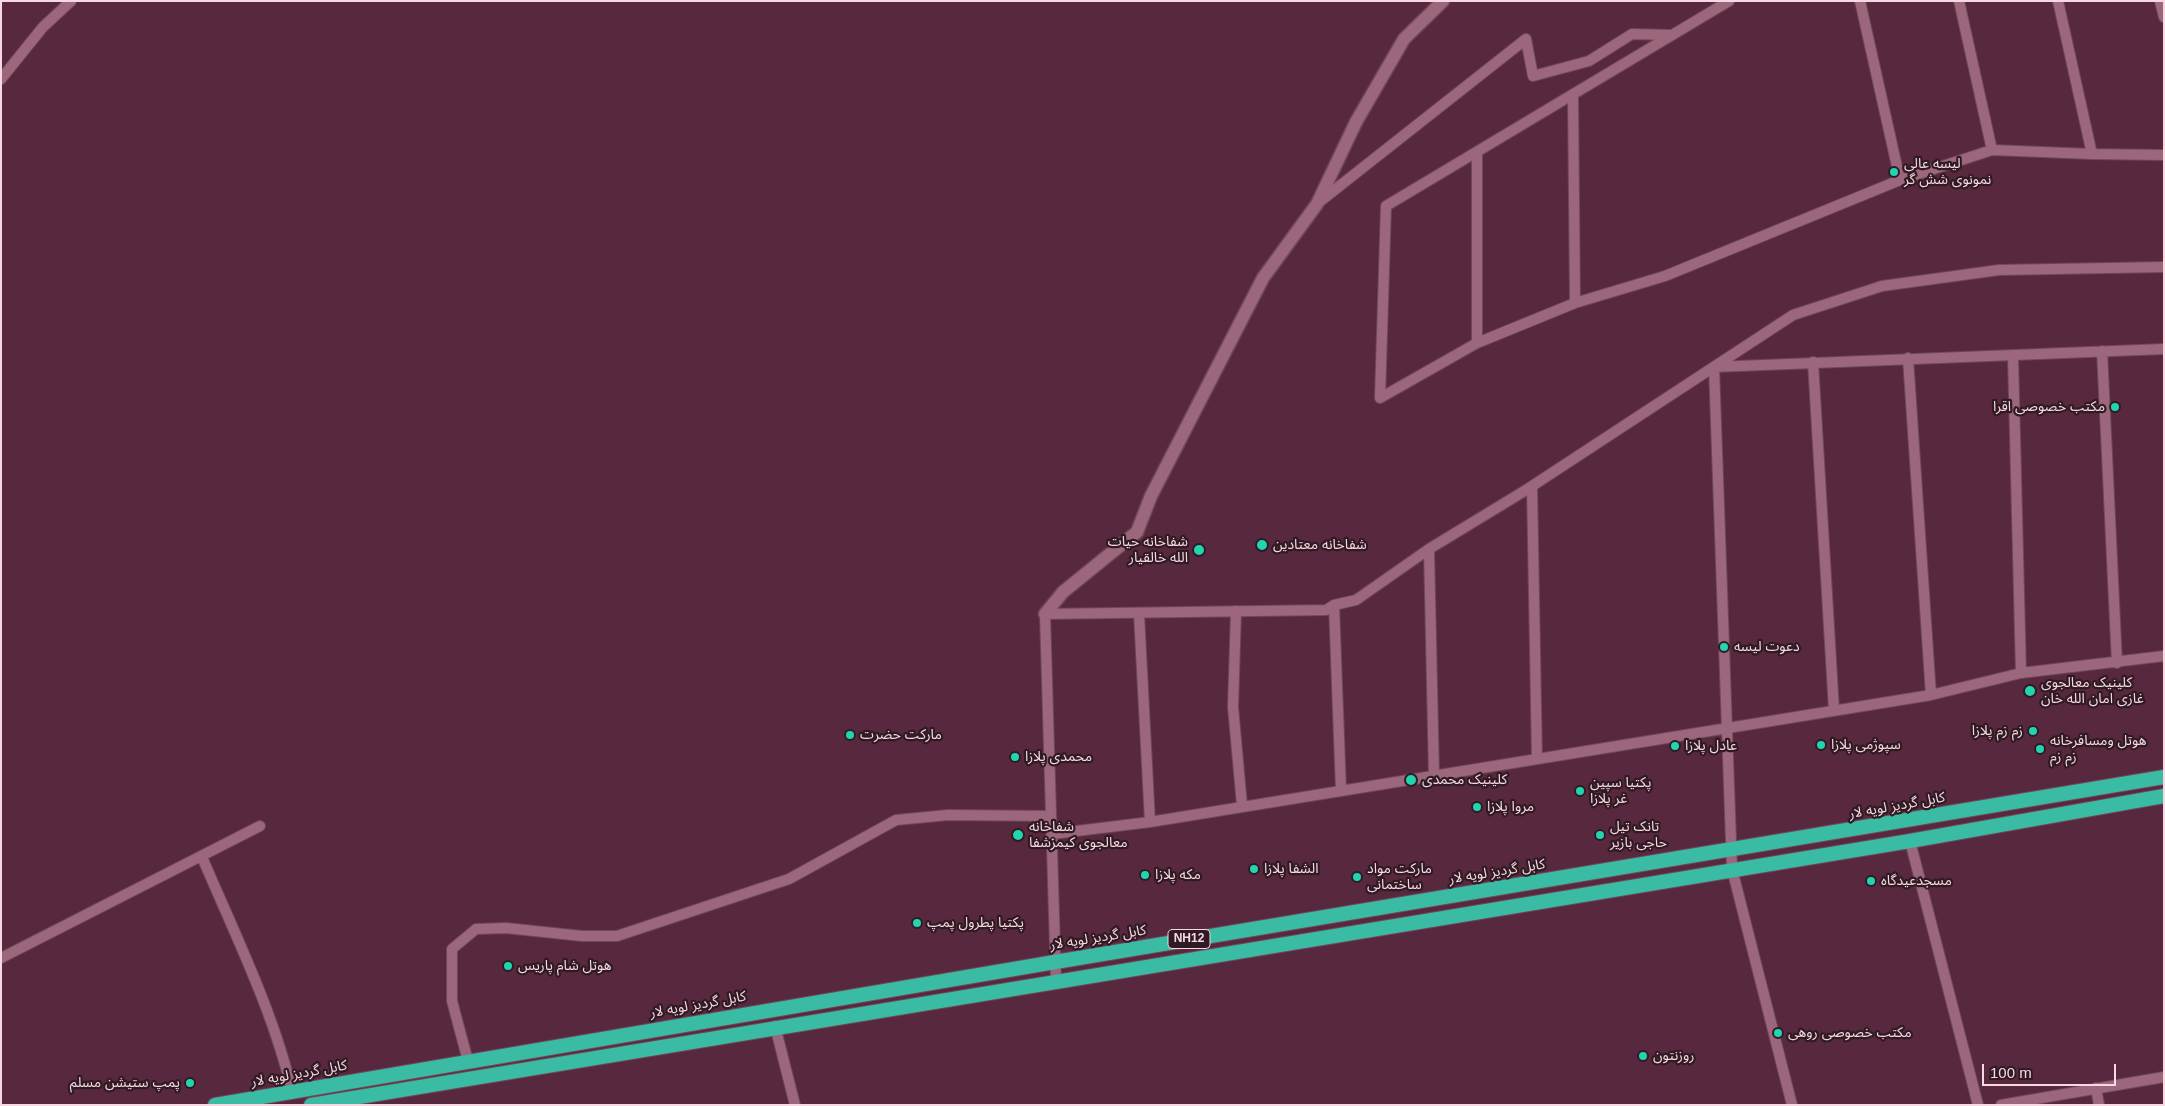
<!DOCTYPE html>
<meta charset="utf-8">
<style>
body{margin:0}
#map{position:relative;width:2165px;height:1106px;overflow:hidden;background:#58293e;font-family:Helvetica,sans-serif}
canvas{display:block}
.frame{position:absolute;inset:0;border:2px solid #f7d8e3;pointer-events:none}
.scale{position:absolute;left:1982px;top:1064px;width:134px;height:22px;box-sizing:border-box;border:2px solid #f7d8e3;border-top:0;padding-left:6px;font-size:15px;line-height:18px;white-space:nowrap;color:#f7d8e3;-webkit-text-stroke:4px #301a23;paint-order:stroke}
</style>
<div id="map">
<canvas width="2165" height="1106"></canvas>
<div class="frame"></div>
<div class="scale">100 m</div>
</div>
<script>
const ctx = document.querySelector('canvas').getContext('2d');
ctx.lineJoin = 'round';
function stroke(path, color, width, dash) {
  ctx.strokeStyle = color;
  ctx.lineWidth = width;
  ctx.lineCap = dash ? 'butt' : 'round';
  ctx.setLineDash(dash || []);
  ctx.stroke(path);
}
function drawText(font, color, halo, rows, align = 'center') {
  ctx.font = font + ' Helvetica,"Noto Sans Arabic",sans-serif';
  ctx.lineWidth = 4.5;
  ctx.setLineDash([]);
  ctx.textBaseline = 'middle';
  ctx.strokeStyle = halo;
  ctx.fillStyle = color;
  for (const [text, x, y, turn = 0] of rows) {
    ctx.save();
    ctx.translate(x, y);
    ctx.rotate((+turn || 0) * Math.PI / 180);
    ctx.textAlign = isNaN(turn) ? turn : align;
    if (halo) ctx.strokeText(text, 0, 0);
    ctx.fillText(text, 0, 0);
    ctx.restore();
  }
}
const minor = new Path2D(`
 M1729 1 1386 206 1380 398 1477 343 1575 303 1665 276 1900 180 1992 150 2092 154 2164 155
 M1860 1 1900 180
 M1959 1 1992 150
 M2058 1 2092 154
 M2160 1 2164 17
 M1 79 43 27 71 1
 M1573 95 1575 303
 M1318 203 1526 39 1533 76 1589 61 1632 34 1671 35
 M1477 343V153
 M2102 351 2117 663
 M2013 356 2021 673
 M1908 358 1931 695
 M1813 362 1834 710
 M1532 486 1537 759
 M1429 549 1434 776
 M1334 605 1341 790
 M1236 611 1233 707 1242 805
 M1139 614 1150 822
 M1052 834 1150 822 1931 695 2021 673 2164 656
 M1910 841 1978 1105
 M202 857C233 930 275 1015 292 1092
 M1 958 260 826
 M1056 981 1045 614 1326 610 1334 605 1356 600 1429 549 1526 490 1793 315 1882 286 1999 270 2164 267
 M775 1026 795 1105
 M468 1061 452 1001V949L476 929 506 928 582 936H617L789 879 896 820 948 815 1051 816
 M2096 1088 2099 1105
 M1792 1105 1732 869 1714 367 2164 349
 M2001 1105 2164 1077`);
const tertiary = new Path2D(`
 M1045 614 1063 592 1137 532 1151 496 1263 278 1317 204 1356 122 1404 39 1443 1`);
const trunk = new Path2D(`
 M215 1105 1055 962 2164 777
 M311 1105 1910 841 2164 796`);
stroke(minor, '#70475a', 12);
stroke(tertiary, '#70475a', 15);
stroke(trunk, '#70475a', 16);
stroke(minor, '#9c677d', 10);
stroke(tertiary, '#9c677d', 12);
stroke(trunk, '#3abca4', 14);
for (const [x, y, r, color] of [
 [1894,172,5,"#21d5af"],
 [2115,407,5,"#21d5af"],
 [1262,545,6,"#21d5af"],
 [1199,550,6,"#21d5af"],
 [1724,647,5,"#21d5af"],
 [2030,691,6,"#21d5af"],
 [2033,731,5,"#21d5af"],
 [850,735,5,"#21d5af"],
 [1821,745,5,"#21d5af"],
 [1675,746,5,"#21d5af"],
 [2040,749,5,"#21d5af"],
 [1015,757,5,"#21d5af"],
 [1411,780,6,"#21d5af"],
 [1580,791,5,"#21d5af"],
 [1477,807,5,"#21d5af"],
 [1018,835,6,"#21d5af"],
 [1600,835,5,"#21d5af"],
 [1254,869,5,"#21d5af"],
 [1145,875,5,"#21d5af"],
 [1357,877,5,"#21d5af"],
 [1871,881,5,"#21d5af"],
 [917,923,5,"#21d5af"],
 [508,966,5,"#21d5af"],
 [1778,1033,5,"#21d5af"],
 [1643,1056,5,"#21d5af"],
 [190,1083,5,"#21d5af"]
]) {
  const dot = new Path2D();
  dot.arc(x, y, r, 0, 2 * Math.PI);
  ctx.fillStyle = color;
  ctx.fill(dot);
  stroke(dot, '#301a23', 2);
}
for (const [x, y, w] of [
 [1189,939,42]
]) {
  const box = new Path2D();
  box.roundRect(x - w / 2, y - 9.5, w, 19, 4);
  ctx.fillStyle = '#301a23';
  ctx.fill(box);
  stroke(box, '#f7d8e3', 1);
}
drawText('bold 12px', '#f7d8e3', null, [
 ["NH12",1189,939]
]);
drawText('14px', '#f7d8e3', '#301a23', [
 ["لیسه عالی",1904,164],
 ["نمونوی شش گر",1904,180],
 ["مکتب خصوصی اقرا",2105,407,"right"],
 ["شفاخانه حیات",1188,542,"right"],
 ["الله خالقیار",1188,558,"right"],
 ["شفاخانه معتادین",1273,545],
 ["دعوت لیسه",1734,647],
 ["کلینیک معالجوی",2041,683],
 ["غازی امان الله خان",2041,699],
 ["زم زم پلازا",2023,731,"right"],
 ["مارکت حضرت",860,735],
 ["هوتل ومسافرخانه",2050,741],
 ["زم زم",2050,757],
 ["سپوژمی پلازا",1831,745],
 ["عادل پلازا",1685,746],
 ["محمدی پلازا",1025,757],
 ["کلینیک محمدی",1422,780],
 ["پکتیا سپین",1590,783],
 ["غر پلازا",1590,799],
 ["مروا پلازا",1487,807],
 ["شفاخانه",1029,827],
 ["معالجوی کیمزشفا",1029,843],
 ["تانک تیل",1610,827],
 ["حاجی بازیر",1610,843],
 ["الشفا پلازا",1264,869],
 ["مارکت مواد",1367,869],
 ["ساختمانی",1367,885],
 ["مکه پلازا",1155,875],
 ["مسجدعیدگاه",1881,881],
 ["پکتیا پطرول پمپ",927,923],
 ["هوتل شام پاریس",518,966],
 ["مکتب خصوصی روهی",1788,1033],
 ["روزنتون",1653,1056],
 ["پمپ ستیشن مسلم",180,1083,"right"]
], 'left');
drawText('14px', '#f7d8e3', '#301a23', [
 ["کابل گردیز لویه لار",1897,806,-10],
 ["کابل گردیز لویه لار",1497,872,-9],
 ["کابل گردیز لویه لار",1098,938,-9],
 ["کابل گردیز لویه لار",698,1005,-10],
 ["کابل گردیز لویه لار",299,1074,-10]
]);
</script>
